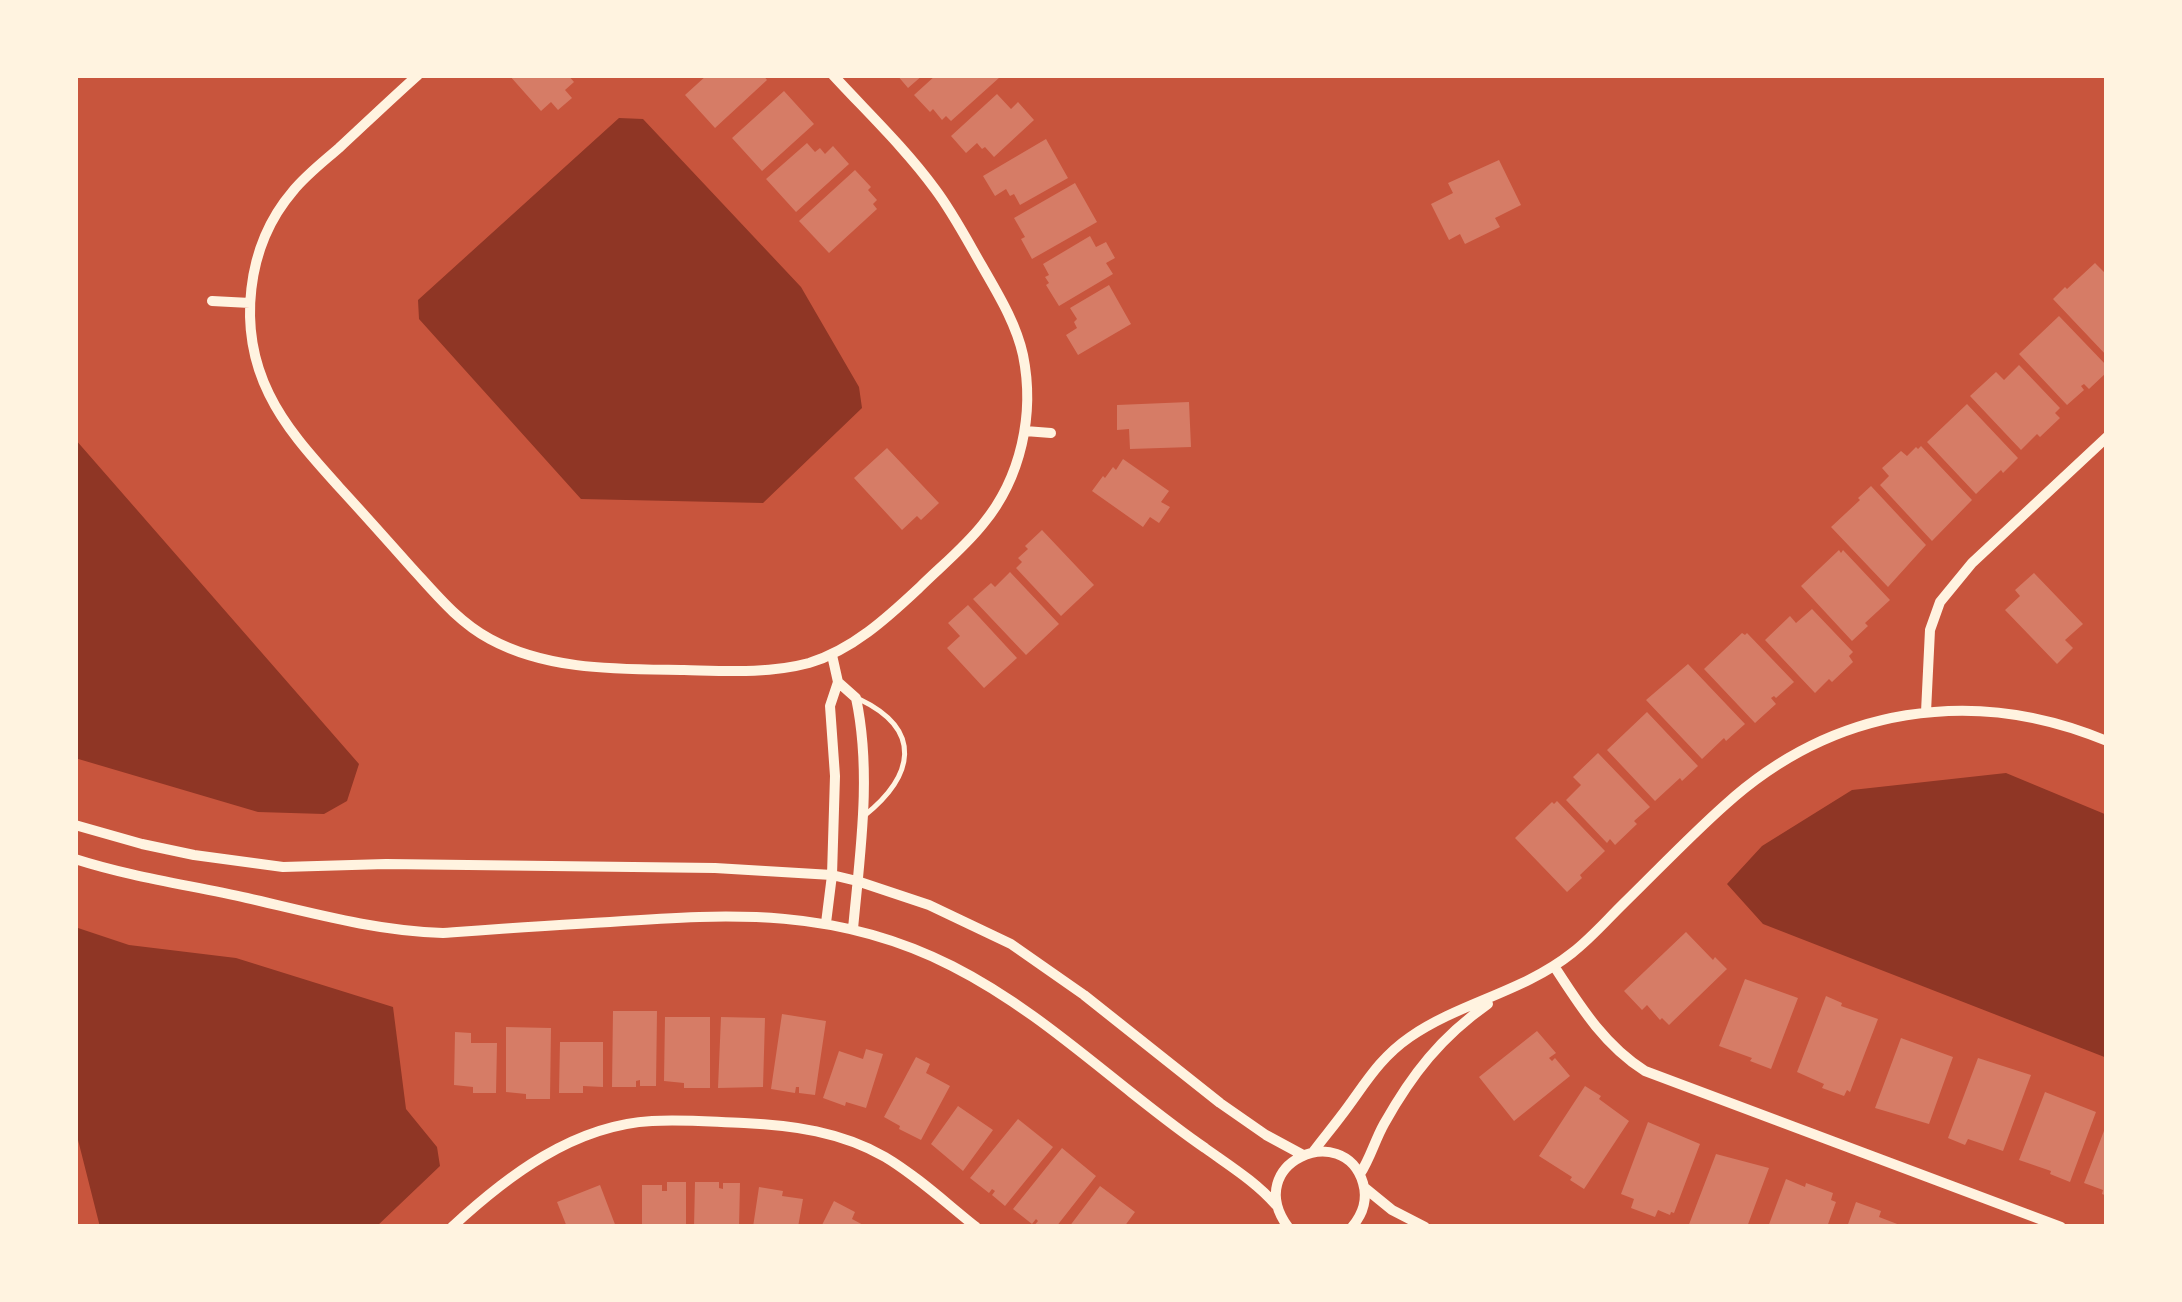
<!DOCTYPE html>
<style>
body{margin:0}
#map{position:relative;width:2182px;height:1302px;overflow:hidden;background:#c8553d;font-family:Literata,serif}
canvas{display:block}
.frame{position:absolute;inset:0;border:78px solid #fff3e0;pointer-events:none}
</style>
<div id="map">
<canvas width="2182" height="1302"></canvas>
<div class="frame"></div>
</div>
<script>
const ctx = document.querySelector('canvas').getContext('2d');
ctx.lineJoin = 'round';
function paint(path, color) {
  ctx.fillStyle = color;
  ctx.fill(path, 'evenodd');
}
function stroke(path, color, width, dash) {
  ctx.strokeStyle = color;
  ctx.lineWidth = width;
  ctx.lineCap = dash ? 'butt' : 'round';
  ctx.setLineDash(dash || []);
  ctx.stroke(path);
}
paint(new Path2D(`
 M619 118 643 119 801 287 859 387 862 408 763 503 581 499 419 319 418 300Z
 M75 439 359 764 347 801 324 814 258 812 75 758Z
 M2006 773 2107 815V1058L1763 924 1727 884 1762 846 1852 790Z
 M75 927 129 945 236 958 393 1007 406 1109 437 1147 440 1166 376 1227H100L75 1128Z`), '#8f3625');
paint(new Path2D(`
 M509 75H568L574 82 565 90 572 98 558 110 551 102 541 111Z
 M707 75H763L767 80 715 128 685 95Z
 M897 75H923L908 88Z
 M936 75H998L1000 77 951 121 946 116 942 120 933 109 930 112 914 95Z
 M784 91 814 124 762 171 732 138Z
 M997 94 1011 109 1018 102 1034 120 994 157 985 147 982 149 977 143 966 153 951 136Z
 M1046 139 1068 178 1020 205 1014 194 1010 196 1006 189 995 196 983 176Z
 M807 143 815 152 820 148 825 154 833 146 849 164 796 212 766 179Z
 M1499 160 1521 205 1495 218 1500 227 1465 244 1460 234 1449 240 1431 204 1453 193 1448 183Z
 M855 170 871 187 868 190 877 200 873 204 877 209 829 253 799 221Z
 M1075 183 1097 222 1032 259 1021 239 1025 237 1014 218Z
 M1090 236 1096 247 1106 242 1115 258 1106 263 1113 274 1059 306 1046 285 1049 283 1045 277 1049 275 1043 264Z
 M2095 263 2107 275V356L2053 299 2065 287 2067 289Z
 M1109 285 1131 324 1078 355 1066 335 1077 328 1074 322 1077 319 1070 308Z
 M2059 316 2107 366V372L2089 389 2084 384 2081 386 2084 390 2067 405 2019 354Z
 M2019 365 2060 408 2055 413 2060 418 2040 437 2037 434 2021 450 1970 396 1996 372 2004 380Z
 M1189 402 1191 447 1130 449 1129 429 1117 430V405Z
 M1967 404 2018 458 2003 473 2001 470 1976 494 1927 442Z
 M1921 446 1972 500 1932 541 1880 485 1889 476 1882 468 1901 451 1907 456 1916 447 1918 449Z
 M887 448 939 503 921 520 917 516 902 530 854 478Z
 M1123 459 1169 491 1161 502 1170 507 1159 523 1150 517 1143 527 1092 491 1103 476 1105 478 1113 467 1116 470Z
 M1871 486 1926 545 1888 587 1831 527 1860 500 1858 498Z
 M1042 530 1094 585 1061 616 1016 568 1022 562 1018 558 1028 549 1025 546Z
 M1839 550 1841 553 1843 550 1890 600 1865 623 1868 626 1852 641 1801 586Z
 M1010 572 1059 624 1026 655 973 599 991 583 995 587Z
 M2034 573 2083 624 2065 640 2073 648 2057 664 2005 610 2020 596 2015 590Z
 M968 605 1017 658 984 688 947 648 960 636 948 623Z
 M1812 609 1853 652 1849 656 1853 662 1832 682 1829 679 1815 693 1765 640 1790 616 1796 623Z
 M1742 633 1745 635 1747 633 1794 682 1776 698 1774 696 1771 698 1776 704 1755 723 1704 669Z
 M1688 664 1745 724 1726 741 1724 738 1702 759 1646 700Z
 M1647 712 1698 766 1682 781 1680 778 1655 801 1607 750Z
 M1598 753 1650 807 1634 821 1637 824 1615 845 1610 839 1607 843 1566 800 1581 785 1573 777Z
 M1557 801 1605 851 1580 875 1582 878 1567 892 1515 838 1552 802 1554 804Z
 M1686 932 1713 960 1715 957 1727 969 1669 1025 1662 1018 1660 1020 1647 1005 1642 1010 1624 991Z
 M1745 979 1798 998 1771 1069 1750 1061 1752 1058 1719 1046Z
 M1826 996 1842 1003 1841 1006 1878 1019 1850 1092 1847 1090 1844 1096 1822 1088 1824 1084 1797 1072Z
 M613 1011H657L656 1086H640V1080L636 1081V1087H612Z
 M782 1014 826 1021 815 1095 799 1093V1087H796L795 1093 771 1089Z
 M665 1017H710V1088H684V1083L664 1081Z
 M721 1017 765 1018 763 1087 718 1088Z
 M506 1027 551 1028 550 1099H526V1094L506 1092Z
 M1537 1031 1556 1053 1549 1058 1552 1061 1555 1058 1570 1076 1514 1121 1479 1077Z
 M455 1032 471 1033V1043H497L496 1093H473V1087L454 1085Z
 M1901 1038 1953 1057 1929 1124 1875 1108Z
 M560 1042H603V1087L583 1086V1093H559Z
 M866 1049 883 1054 866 1108 846 1102 845 1106 823 1098 839 1051 863 1059Z
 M916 1057 930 1064 926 1073 950 1086 921 1140 899 1129 900 1126 884 1117Z
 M1978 1058 2031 1075 2003 1151 1968 1139 1965 1145 1948 1138Z
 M1585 1086 1601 1096 1599 1099 1629 1121 1584 1189 1570 1180 1572 1177 1539 1156Z
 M2045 1092 2096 1112 2070 1182 2050 1174 2051 1171 2019 1160Z
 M958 1106 993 1130 963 1171 931 1144Z
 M1018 1119 1053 1147 1005 1206 992 1195 995 1191 992 1189 989 1193 970 1178Z
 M1648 1122 1700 1144 1674 1213 1671 1212 1670 1215 1658 1210 1655 1217 1631 1208 1634 1199 1621 1194Z
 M2107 1123V1196L2102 1194 2103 1190 2084 1183Z
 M1062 1148 1096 1176 1056 1227H1033L1038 1221 1036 1219 1032 1224 1013 1209Z
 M1716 1154 1769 1168 1747 1227H1688Z
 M1786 1179 1805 1187 1806 1183 1833 1193 1831 1200 1836 1202 1827 1227H1768Z
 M667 1182H686V1227H642V1185H662V1191H667Z
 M695 1182H719V1188L723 1189V1183H740L739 1227H694Z
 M600 1185 616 1227H567L557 1202Z
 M1100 1186 1135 1212 1124 1227H1069Z
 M759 1187 783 1191 782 1196 803 1199 798 1227H753Z
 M834 1201 855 1212 852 1219 867 1227H821Z
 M1856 1202 1881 1211 1879 1217 1905 1227H1847Z`), '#d67c66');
stroke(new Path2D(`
 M859 699C924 730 914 776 864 816`), '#fff3e0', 5);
stroke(new Path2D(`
 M418 75C391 99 365 124 339 148 323 162 306 175 293 191 246 246 237 329 269 394 286 429 313 458 339 487 363 513 387 540 411 567 435 593 458 622 490 639 549 671 619 669 684 670 725 671 768 674 809 663 852 650 887 618 919 588 940 567 964 548 983 524 1021 478 1035 414 1023 355 1016 323 998 294 982 266 967 240 953 213 935 189 905 148 867 112 833 75
 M212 301 250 303
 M1025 431 1051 433
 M838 682 856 698C872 773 860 853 853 929
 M1926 712 1930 630 1940 602 1972 563 2107 437
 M75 825 142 844 194 855 283 867 386 864 715 868 832 875 857 881 929 905 1011 944 1084 995 1220 1103 1266 1135 1303 1155
 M75 859C131 877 189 885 247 898 312 913 376 931 443 933 499 929 554 925 610 922 733 913 838 908 952 966 1019 1000 1074 1047 1132 1093 1156 1112 1180 1131 1205 1148 1230 1166 1256 1182 1276 1205
 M826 923 832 875 835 776 830 706 838 682 832 655
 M1554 966C1580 1006 1604 1045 1645 1071L2061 1227
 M1313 1152C1322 1140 1332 1128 1341 1116 1364 1086 1378 1059 1410 1037 1461 1002 1523 992 1572 953 1590 939 1605 922 1621 906 1656 872 1689 837 1725 805 1833 707 1973 685 2107 741
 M1360 1174C1370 1159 1375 1140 1384 1124 1412 1074 1441 1037 1488 1004
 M1365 1188 1392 1210 1425 1227
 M452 1227C507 1176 574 1125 652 1121 682 1119 713 1122 744 1123 792 1125 842 1132 885 1157 917 1176 947 1204 976 1227
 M1288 1227C1241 1163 1344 1119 1363 1183 1368 1200 1363 1214 1352 1227`), '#fff3e0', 10);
</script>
